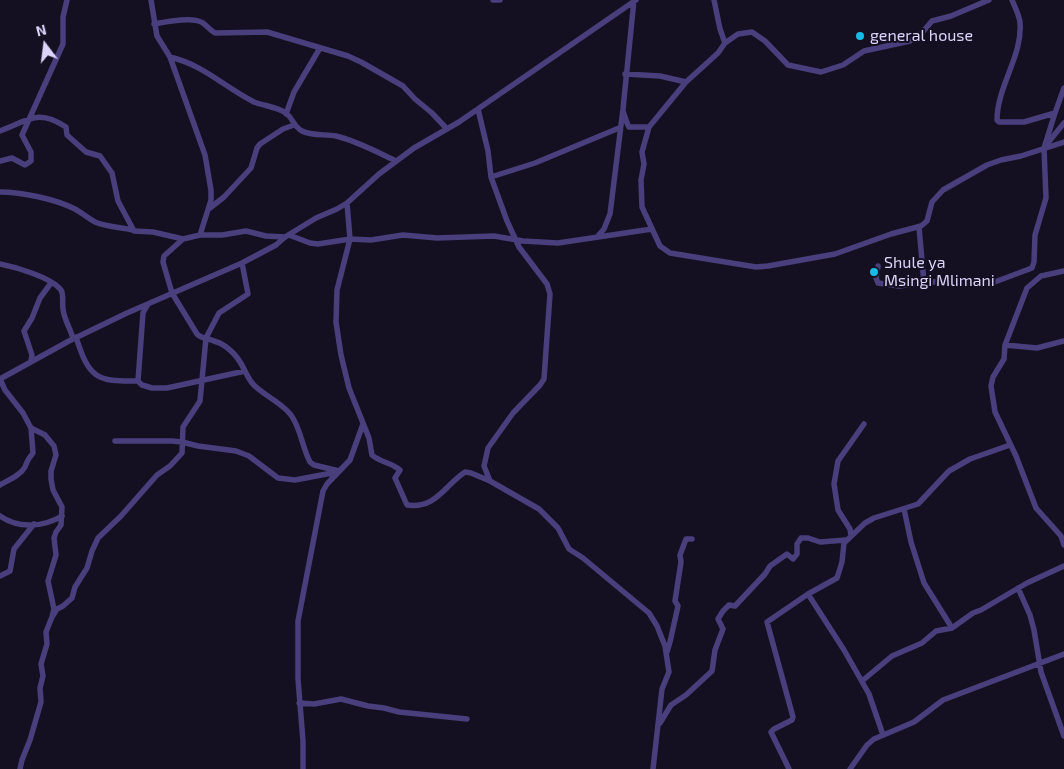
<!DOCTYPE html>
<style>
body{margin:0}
#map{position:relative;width:1064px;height:769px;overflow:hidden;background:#151021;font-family:"Exo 2",sans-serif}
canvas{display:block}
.north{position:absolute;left:20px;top:20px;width:50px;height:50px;-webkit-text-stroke:4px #151021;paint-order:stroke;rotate:345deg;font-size:14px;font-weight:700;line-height:20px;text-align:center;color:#ddd4fb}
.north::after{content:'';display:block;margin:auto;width:18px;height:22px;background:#ddd4fb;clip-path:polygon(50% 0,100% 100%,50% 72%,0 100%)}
</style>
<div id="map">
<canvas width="1064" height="769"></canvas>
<div class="north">N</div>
</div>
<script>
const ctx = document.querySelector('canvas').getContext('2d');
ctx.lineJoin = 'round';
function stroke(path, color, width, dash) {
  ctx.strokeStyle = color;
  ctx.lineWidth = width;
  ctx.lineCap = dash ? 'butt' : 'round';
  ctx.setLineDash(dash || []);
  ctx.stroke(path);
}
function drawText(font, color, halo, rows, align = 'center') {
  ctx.font = font + ' "Exo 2",sans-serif';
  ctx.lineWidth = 4;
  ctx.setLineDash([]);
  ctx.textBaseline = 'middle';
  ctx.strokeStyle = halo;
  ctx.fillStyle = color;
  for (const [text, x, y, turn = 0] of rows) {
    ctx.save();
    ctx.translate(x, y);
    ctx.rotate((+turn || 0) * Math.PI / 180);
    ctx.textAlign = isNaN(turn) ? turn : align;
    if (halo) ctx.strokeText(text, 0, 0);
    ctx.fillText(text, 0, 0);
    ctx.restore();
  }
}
stroke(new Path2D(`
 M151 0 157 36 170 57 205 155 211 190V200L200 235
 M493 0H500
 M714 0 720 29 725 43
 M989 0 951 16 932 21 921 34 910 41 864 51 843 65 821 72 788 65 765 41 752 32 738 34 725 43 718 53 686 82 649 127 642 152 644 164 641 180 642 207 660 246 670 253 756 267 768 266 835 254 891 234 921 226 927 221 932 202 943 190 987 165 1001 160 1021 156 1064 142
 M1012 0C1015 7 1019 15 1020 22 1023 56 997 86 997 120L999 122H1024L1055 113 1064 88
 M154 24C165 22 193 16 203 23 207 26 210 30 215 33L267 32 348 56 361 62 403 86 415 99 432 113 447 129
 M170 57C204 65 224 87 254 102 264 106 279 107 287 114 293 119 294 127 302 131 311 136 325 134 336 136 357 141 377 152 396 161
 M625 74 660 76 686 82
 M478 109 488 151 491 177 507 221 519 247 547 284 550 294 544 379 540 385 513 413 488 448 484 466 490 481
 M623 111 627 123 629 127H649
 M286 114 294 92 320 48
 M0 131C28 121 37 108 66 127L67 135 86 152 100 156 112 173 118 201 134 231 153 232 183 239 200 235H222L246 231 266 236 285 237
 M1047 144 1064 123
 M0 161 12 158 25 165 31 161V152L22 135 63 44V17L67 0
 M491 177 535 163 619 128
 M0 192C22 192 55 199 75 209 82 213 88 218 95 222 106 227 121 227 133 230
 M347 203 350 239 337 290 336 322 341 355 349 388 369 438 372 455C380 462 392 463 400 470L395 478 407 505C436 509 444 486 465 472L471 473 490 481 539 509 558 528 569 549 583 558 649 613 657 626 665 646 669 672 662 689 653 769
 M210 208 224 197 251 168 257 148 260 144 283 129 294 125
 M919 227 924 283
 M289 235 310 243 318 244 350 239 371 240 403 235 437 238 494 236 523 241 558 243 652 229
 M597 237 604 229 610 214 623 109 634 0
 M183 239 164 256 163 262 172 293 197 334C202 339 208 338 214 341 221 343 226 346 231 351 242 360 244 372 252 383 262 395 279 400 291 415 301 429 302 447 310 462L314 465 339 471
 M0 264C15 267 51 277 61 290 64 295 62 303 63 309 64 320 71 329 73 339
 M878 266 876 278 878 283 899 286 942 281 992 283 1032 268 1034 262 1035 235 1046 198 1044 148 1055 113
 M1064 271 1041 276 1027 288 1005 345 1004 359 993 377 991 386 995 412 1016 456 1036 508 1061 536 1064 545
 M76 337C89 378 96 382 138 381L142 385 152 388H167L245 371
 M1005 345 1037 348 1064 341
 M31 361 32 355 24 331 32 318 40 298 51 283
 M0 379 69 341 127 313 242 263 276 245 285 237 316 218 337 209 347 203 379 174 414 148 459 122 636 0
 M0 379 5 390 23 413 31 428 45 435 54 446 56 455 51 471V479L53 490 62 507 61 525 56 532 54 538 56 555 48 581 54 609 52 617 46 632 47 644 41 664 43 676 40 688 41 702 30 740 22 760 20 769
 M138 381 143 313 148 304
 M115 441H172L182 442 198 446 236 451 249 456 278 478 295 480 337 472
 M0 485C8 480 20 476 25 467 28 460 27 460 33 453L31 428
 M904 509 911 542 924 583 952 628
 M0 516C18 529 44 527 62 516
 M851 535 850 529 838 510 834 484 838 461 864 424
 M0 576 10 571 14 549 34 524
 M1018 588 1030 615 1034 630 1041 672 1064 736
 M808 594 844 650 869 694 883 735
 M52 617 57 609 63 606 72 598 75 587 87 568 92 551 98 538 121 516 157 475 170 466 182 453 183 427 200 401 206 338 219 313 248 294 242 263
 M667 652 670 642 678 606 675 601 681 562 680 555 686 539H692
 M862 681 892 656 922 643 936 631 952 628 973 613 981 610 1027 583 1064 566
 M299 703 314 704 341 699 368 706 384 708 399 712 467 719
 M660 723 671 705 686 695 712 671 715 650 723 629 718 619 723 611 729 605 735 606 765 574 770 566 787 554 793 559 797 554V544L801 538H808L820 542 846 540
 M303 769V741L298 679V621L323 491 327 484 350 460 363 424
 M789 769 771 732 774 729 792 720 793 717 767 622 808 594 837 578 842 562 844 543 865 523 874 518 918 504 949 471 970 459 1010 445
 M850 769 867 745 874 739 914 722 943 700 1064 654`), '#483f7c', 5.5);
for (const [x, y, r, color] of [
 [860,36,5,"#16bae5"],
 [874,272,5,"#16bae5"]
]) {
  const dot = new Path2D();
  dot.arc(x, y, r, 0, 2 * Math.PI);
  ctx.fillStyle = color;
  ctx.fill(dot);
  stroke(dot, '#151021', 2);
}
drawText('16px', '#ddd4fb', '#151021', [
 ["general house",870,36],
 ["Shule ya",884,263],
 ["Msingi Mlimani",884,281]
], 'left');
</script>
